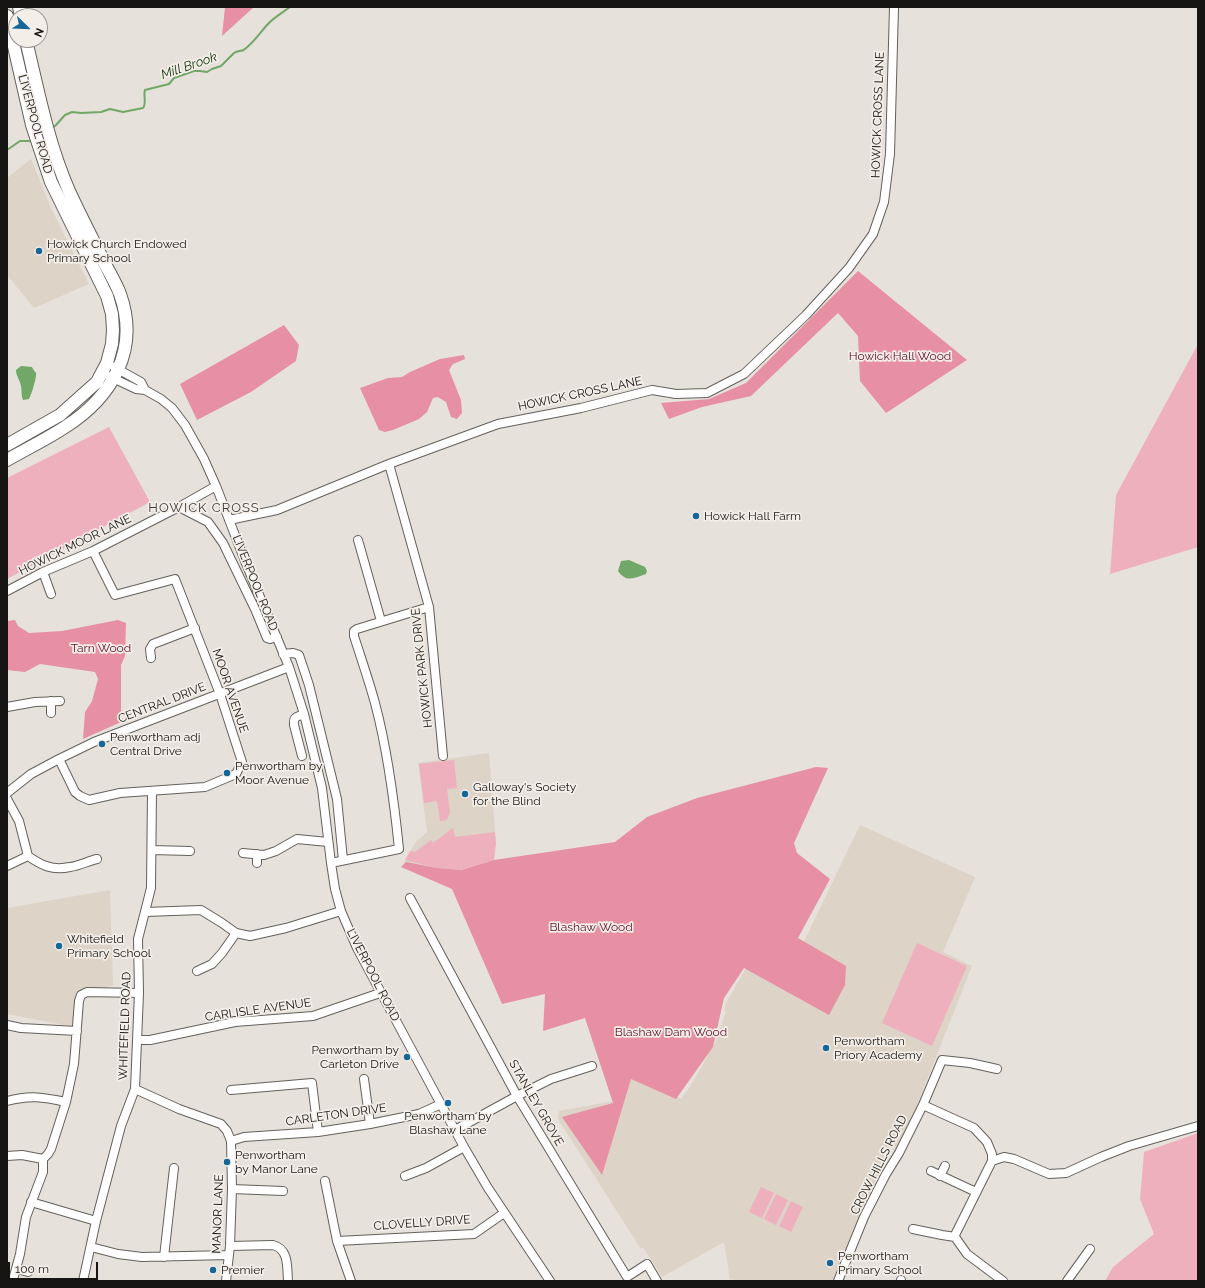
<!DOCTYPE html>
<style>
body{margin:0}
#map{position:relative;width:1205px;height:1288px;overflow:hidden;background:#e6e1db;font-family:Raleway,sans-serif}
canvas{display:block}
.frame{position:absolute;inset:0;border:8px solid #171513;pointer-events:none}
.north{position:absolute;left:8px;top:8px;width:40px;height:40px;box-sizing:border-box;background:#f3eee8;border:1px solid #9b9793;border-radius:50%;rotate:113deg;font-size:11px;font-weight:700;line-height:16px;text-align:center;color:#171513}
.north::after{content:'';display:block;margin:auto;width:14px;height:18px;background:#166798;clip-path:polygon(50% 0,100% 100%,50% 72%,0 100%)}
.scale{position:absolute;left:8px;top:1262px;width:90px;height:18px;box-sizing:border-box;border:2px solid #171513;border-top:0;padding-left:5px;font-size:12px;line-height:14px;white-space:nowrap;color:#171513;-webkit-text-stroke:3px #f3eee8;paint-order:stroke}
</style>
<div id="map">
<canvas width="1205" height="1288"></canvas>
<div class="frame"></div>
<div class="north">N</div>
<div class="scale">100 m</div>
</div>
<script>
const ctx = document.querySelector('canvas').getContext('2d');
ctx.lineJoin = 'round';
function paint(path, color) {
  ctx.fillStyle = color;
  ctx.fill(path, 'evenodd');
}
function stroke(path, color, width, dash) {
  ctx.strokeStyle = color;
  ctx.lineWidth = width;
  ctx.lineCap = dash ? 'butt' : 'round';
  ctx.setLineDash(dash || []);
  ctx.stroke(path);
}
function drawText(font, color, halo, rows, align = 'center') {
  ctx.font = font + ' Raleway,sans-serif';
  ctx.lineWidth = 3.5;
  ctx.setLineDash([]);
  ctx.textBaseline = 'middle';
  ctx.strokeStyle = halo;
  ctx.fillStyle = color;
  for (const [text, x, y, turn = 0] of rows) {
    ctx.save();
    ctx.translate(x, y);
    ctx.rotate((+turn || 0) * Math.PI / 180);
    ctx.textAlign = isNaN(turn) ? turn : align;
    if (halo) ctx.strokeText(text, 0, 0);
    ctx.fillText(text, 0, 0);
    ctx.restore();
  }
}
paint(new Path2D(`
 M31 159 51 208 89 284 34 308 7 275V178Z
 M489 753 496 844 437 880 403 865 415 843 427 832 418 763Z
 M860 825 975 877 943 952 972 966 899 1151 890 1147 832 1281H738L730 1279 724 1242 662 1277 643 1247 641 1249 558 1119 559 1111 613 1101 622 1066 681 1099 693 1082 716 1041 726 1012 724 1011 726 1003 749 963 784 983Z
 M110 890 113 985 78 997 75 1027 7 1014V908Z`), '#ddd3c7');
paint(new Path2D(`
 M1198 344V547L1110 574 1116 495Z
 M109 427 150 502 7 579V478Z
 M454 760 457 788 447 789 450 812 447 820 440 821 437 801 424 803 419 764Z
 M453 828 455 837 495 832 496 844 494 860 460 870 437 868 405 860 410 851 415 852 431 840 433 843Z
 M917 943 967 966 932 1046 882 1023Z
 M1198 1133V1281H1105L1113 1267 1154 1234 1140 1199 1144 1152Z
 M761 1187 774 1193 762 1218 749 1212Z
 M776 1194 788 1200 776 1225 764 1219Z
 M791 1201 803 1207 791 1232 779 1226Z`), '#efb0bd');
paint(new Path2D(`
 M225 7H254L222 36Z
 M858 271 967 360 886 413 860 381 858 336 838 313 751 396 702 407 669 419 661 403 709 399 746 383Z
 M284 325 299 345 296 361 251 392 197 420 180 384Z
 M464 355 465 359 453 364 449 370 461 400 462 413 457 419 451 417 446 402 438 397 433 398 427 412 419 419 393 430 385 432 379 430 360 388 388 378 402 377 410 372 440 359Z
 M15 620 18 626 29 633 62 631 118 620 126 623 125 656 121 665V722L83 739 85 712 92 701 98 679 95 672 40 664 25 672 7 670V621Z
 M816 767 828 768 794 843 797 853 830 879 798 938 846 966 845 985 829 1015 744 968 724 998 713 1047 676 1099 631 1079 602 1175 562 1117 613 1103 585 1018 543 1031 545 994 502 1004 452 889 401 867 406 862 437 868 461 870 494 860 615 842 647 817 697 798Z`), '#e790a4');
paint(new Path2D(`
 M21 366 32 367C32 368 36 373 36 373 37 377 31 396 29 399L23 400C21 395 22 391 21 386 20 380 16 376 16 370Z
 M629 560 645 567 647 571 646 574C635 578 626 583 618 571L621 561Z`), '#71a767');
stroke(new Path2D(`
 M51 129 56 125 65 115 72 112 81 113 101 112 110 109 123 112 143 108C147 103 143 95 145 90L169 84 174 78 194 71H200L207 72 212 69 221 66 234 53C238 50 242 52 245 49 254 42 260 33 267 25 273 18 282 13 290 7
 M7 150 20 141H33`), '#71a767', 2);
const minor = new Path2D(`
 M114 367 141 382 145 390
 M102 373 136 389 145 390 161 399 172 408 185 425 204 459 216 486 245 561 289 667 304 714 322 788 331 863 335 889 341 911 357 948 464 1147 488 1188 550 1281
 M389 464 429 607 443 756
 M179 507 208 522 223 543 255 609 267 638 270 639 277 637
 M229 520 277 510 389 464 498 424 581 408 652 390 676 394 707 393 744 374 806 315 849 268 873 234 884 202 890 154 894 7
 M358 540 381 621
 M43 572 51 594
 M7 591 43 572 93 551 179 507 216 486
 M283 654 293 653 299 655 309 685 337 799 343 860
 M151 658 150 649 153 644 195 628
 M51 701V713
 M7 707 35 702 60 701
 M302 756 294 725C293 716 297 717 304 714
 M59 759 75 792 80 796 89 800 120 793 205 787 236 774 242 762 220 694 175 579 115 595 93 551
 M7 793 31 774 59 759 94 742 289 667
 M7 799 19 821 28 856C41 865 52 871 70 867 79 866 88 861 97 859
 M152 850 190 851
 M243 853 264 855 276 851 297 839 328 842
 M257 863V854
 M331 863 399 849C394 799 388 752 375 703 369 681 361 658 354 636V631L357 629 429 607
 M7 866 28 856
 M410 898 517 1096 627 1277 647 1264 657 1281
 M145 912 201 910 222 923 236 933 250 936 286 928 341 911
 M197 971 212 964 222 953 236 933
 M7 1025 21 1028 77 1031
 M137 1040H150L235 1022 313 1016 380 993
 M364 1079 370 1124
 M135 1089 179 1109 221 1124 227 1131 231 1141 232 1189 230 1246 226 1281
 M231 1090 312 1083 318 1132
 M7 1101C30 1095 43 1097 66 1102
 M923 1105 974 1128 987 1142 992 1154V1161L955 1235V1237L967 1254 1003 1281
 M455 1130 517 1096 551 1079 592 1066
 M231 1141 244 1137 318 1132 370 1124 419 1114 441 1104
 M7 1156 22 1155 43 1159
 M992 1161 1004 1157 1014 1159 1049 1174 1066 1173 1101 1157 1129 1146 1198 1126
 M931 1171 976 1192
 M405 1176 426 1168 464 1147
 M940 1176 945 1166
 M325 1181 337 1241 351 1281
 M232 1189 283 1191
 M31 1202 96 1221
 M913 1229 942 1235 955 1237
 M337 1241 474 1234 504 1213
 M230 1246 273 1245C289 1249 287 1267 288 1281
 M91 1247 118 1254 142 1257 229 1255
 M164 1257 174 1168
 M17 1269 28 1272
 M14 1276 20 1254 26 1217 43 1172V1159L48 1154 51 1149 66 1102 74 1064 79 1001 81 995 87 992 139 993
 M83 1281 96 1221 121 1126 135 1089 139 993 138 939 151 888 152 791
 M838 1281 864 1217 886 1174 899 1153 923 1105 942 1060 970 1063 997 1069
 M901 1281V1280
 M1067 1281 1090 1249`);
const highway = new Path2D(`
 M19 7 21 16
 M7 16 32 125 51 182 107 296 112 314 113 330 112 344 107 363 97 382 60 415 7 445
 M7 460C26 449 47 439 65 427 112 397 140 350 120 294 116 283 109 272 104 262 92 238 80 215 69 191 48 143 38 91 26 40`);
stroke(minor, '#64605b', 10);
stroke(highway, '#64605b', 14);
stroke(minor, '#fff', 8);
stroke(highway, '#fff', 12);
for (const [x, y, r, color] of [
 [39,251,4,"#166798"],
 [696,516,4,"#166798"],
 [102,744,4,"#166798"],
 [227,773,4,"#166798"],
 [465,794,4,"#166798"],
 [59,946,4,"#166798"],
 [826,1048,4,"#166798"],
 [407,1057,4,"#166798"],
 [448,1103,4,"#166798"],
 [227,1162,4,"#166798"],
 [830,1263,4,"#166798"],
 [213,1270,4,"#166798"]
]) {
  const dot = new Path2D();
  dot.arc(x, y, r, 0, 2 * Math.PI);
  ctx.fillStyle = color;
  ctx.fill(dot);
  stroke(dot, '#f3eee8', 1.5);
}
drawText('12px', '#171513', '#f3eee8', [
 ["HOWICK CROSS LANE",878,115,-88],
 ["LIVERPOOL ROAD",35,124,75],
 ["HOWICK CROSS LANE",580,394,-12],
 ["HOWICK MOOR LANE",75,545,-26],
 ["LIVERPOOL ROAD",255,583,68],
 ["HOWICK PARK DRIVE",422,668,-96],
 ["MOOR AVENUE",230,691,71],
 ["CENTRAL DRIVE",162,703,-21],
 ["LIVERPOOL ROAD",373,975,63],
 ["CARLISLE AVENUE",258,1010,-8],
 ["WHITEFIELD ROAD",125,1026,-88],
 ["STANLEY GROVE",536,1103,60],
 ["CARLETON DRIVE",336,1115,-8],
 ["CROW HILLS ROAD",879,1165,-63],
 ["MANOR LANE",218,1214,-88],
 ["CLOVELLY DRIVE",422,1223,-4]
]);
drawText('12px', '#171513', '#f3eee8', [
 ["Howick Church Endowed",47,244],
 ["Primary School",47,258],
 ["Howick Hall Farm",704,516],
 ["Penwortham adj",110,737],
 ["Central Drive",110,751],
 ["Penwortham by",235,766],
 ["Moor Avenue",235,780],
 ["Galloway's Society",473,787],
 ["for the Blind",473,801],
 ["Whitefield",67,939],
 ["Primary School",67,953],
 ["Penwortham",834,1041],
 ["Priory Academy",834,1055],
 ["Penwortham by",399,1050,"right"],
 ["Carleton Drive",399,1064,"right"],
 ["Penwortham by",448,1116,"center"],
 ["Blashaw Lane",448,1130,"center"],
 ["Penwortham",235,1155],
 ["by Manor Lane",235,1169],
 ["Penwortham",838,1256],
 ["Primary School",838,1270],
 ["Premier",221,1270]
], 'left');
drawText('12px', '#5d102b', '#f3eee8', [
 ["Howick Hall Wood",900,356],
 ["Tarn Wood",101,648],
 ["Blashaw Wood",591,927],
 ["Blashaw Dam Wood",671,1032]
]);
drawText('italic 13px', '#103609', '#f3eee8', [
 ["Mill Brook",189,66,-19]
]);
ctx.letterSpacing = '1px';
drawText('13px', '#3e3a36', '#f3eee8', [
 ["HOWICK CROSS",204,508]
]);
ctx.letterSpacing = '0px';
</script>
